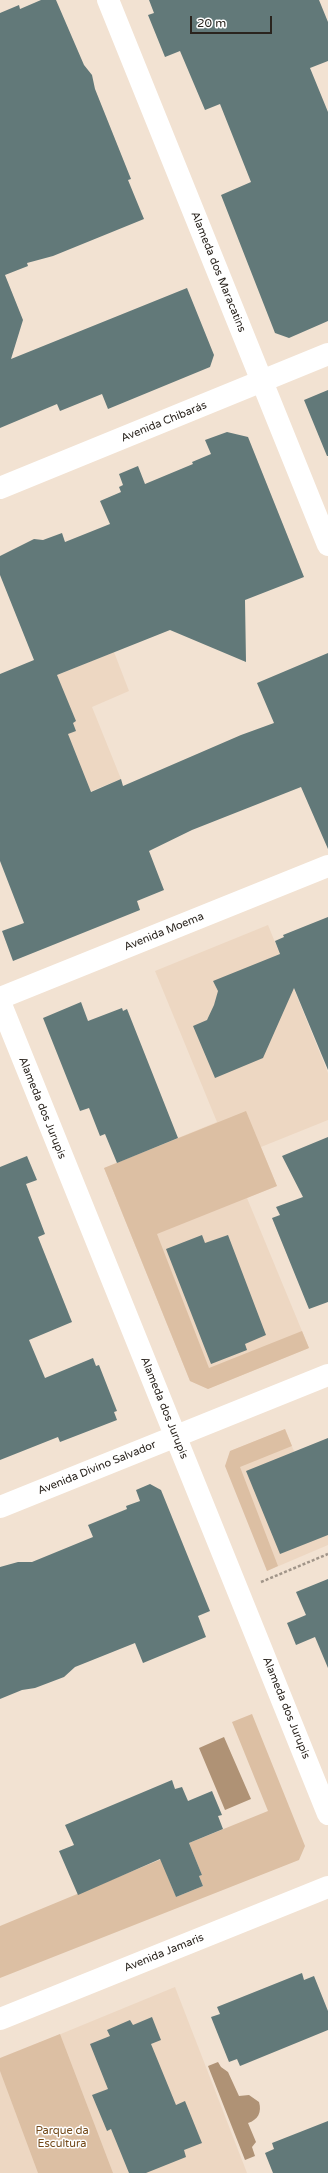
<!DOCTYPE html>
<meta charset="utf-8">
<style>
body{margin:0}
#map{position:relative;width:328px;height:2173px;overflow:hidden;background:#f2e2d2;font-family:"Varela Round",sans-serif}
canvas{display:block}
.scale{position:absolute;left:190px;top:16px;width:82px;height:18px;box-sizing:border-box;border:2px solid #2a241e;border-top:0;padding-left:5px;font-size:12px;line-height:14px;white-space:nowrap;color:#2a241e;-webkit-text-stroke:3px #fff;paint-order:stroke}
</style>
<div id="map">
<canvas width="328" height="2173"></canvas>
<div class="scale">20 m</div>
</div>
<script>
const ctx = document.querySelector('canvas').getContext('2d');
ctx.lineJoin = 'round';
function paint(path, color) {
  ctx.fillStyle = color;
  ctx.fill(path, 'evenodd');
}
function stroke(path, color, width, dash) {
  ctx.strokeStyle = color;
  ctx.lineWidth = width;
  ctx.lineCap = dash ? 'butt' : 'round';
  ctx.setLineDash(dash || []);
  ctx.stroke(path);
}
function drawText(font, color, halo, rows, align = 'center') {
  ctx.font = font + ' "Varela Round",sans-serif';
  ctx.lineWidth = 3;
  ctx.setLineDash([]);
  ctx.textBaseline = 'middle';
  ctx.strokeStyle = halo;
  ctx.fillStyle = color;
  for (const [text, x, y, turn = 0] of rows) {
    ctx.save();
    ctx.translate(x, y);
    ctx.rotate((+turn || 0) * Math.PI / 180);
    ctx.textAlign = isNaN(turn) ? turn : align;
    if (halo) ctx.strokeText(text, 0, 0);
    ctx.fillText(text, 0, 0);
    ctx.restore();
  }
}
paint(new Path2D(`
 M114 652 129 691 92 707 121 779 0 828V698Z
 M268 925 328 1073V1120L261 1147 277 1186 247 1198 309 1348 208 1389 190 1381 104 1168 217 1122 155 971Z
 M285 1429 328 1534V1545L267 1571 230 1451Z
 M175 1987 247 2173H0V2059Z`), '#edd7c2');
paint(new Path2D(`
 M246 1111 277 1186 157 1234 209 1368 302 1331 309 1348 208 1389 190 1381 104 1168Z
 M285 1429 292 1446 240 1467 278 1566 267 1571 225 1466 230 1451Z
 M252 1714 305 1846 299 1860 0 1978V1926L164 1858 167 1875 176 1897 203 1886 199 1876 202 1875 189 1843 268 1811 232 1722Z
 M60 2034 113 2173H38L0 2071V2058Z`), '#dcbfa3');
paint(new Path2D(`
 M224 1737 251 1799 225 1810 199 1748Z
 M218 2062 221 2067 228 2072 239 2096 249 2095 259 2102C262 2112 258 2120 248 2123L256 2142 252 2147 255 2156 245 2160 208 2066Z`), '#af9275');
paint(new Path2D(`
 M41 0H56L84 65 92 75 95 89 131 179 128 180 144 219 53 256 27 263 28 266 5 275 23 320 11 359 187 288 214 355 210 367 108 409 102 394 60 411 57 404 0 428V13L19 5 20 9Z
 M149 0H319L328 22V61L310 68 328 112V321L289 338 275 333 221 195 251 182 220 104 205 110 180 51 165 57 148 15 154 13Z
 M328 390V456H327L304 400Z
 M227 432 248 437 304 577 245 600 246 662 170 630 57 675 76 721 73 723 76 731 68 734 91 792 121 779 123 786 241 735 274 723 257 683 328 653V849L301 787 192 830 149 851 164 890 137 901 140 910 13 961 2 931 24 923 0 861V674L34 660 0 575V556L34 539 43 540 62 533 65 542 110 524 100 501 121 492 119 487 123 485 119 474 138 466 145 484 193 464 192 462 211 454 205 440Z
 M328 917V1070L294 988 263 1058 215 1078 193 1026 207 1020 214 1005 218 991 213 981 280 954 275 941 284 937 283 935Z
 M81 1002 88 1021 122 1008 123 1011 127 1009 178 1138 117 1163 105 1134 100 1136 89 1108 80 1111 43 1018Z
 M328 1137V1302L309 1309 272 1218 280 1215 276 1207 303 1197 282 1156Z
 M27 1156 37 1180 26 1184 45 1234 38 1237 72 1322 29 1340 45 1378 93 1358 96 1366 99 1365 117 1411 114 1412 117 1420 60 1442 58 1437 0 1460V1167Z
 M202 1235 205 1243 228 1235 266 1335 245 1344 247 1350 211 1364 166 1249Z
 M328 1438V1535L280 1554 246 1471Z
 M150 1484 161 1490 210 1611 198 1616 206 1637 143 1663 135 1643 75 1667 64 1677 35 1688 22 1690 0 1699V1567L18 1562H32L93 1537 88 1525 127 1509 126 1506 140 1501 136 1490Z
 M328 1579V1668L315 1637 296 1645 287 1623 306 1615 296 1592Z
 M172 1780 175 1789 182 1787 188 1801 212 1791 222 1815 218 1816 223 1829 189 1843 202 1875 199 1876 203 1886 176 1897 160 1859 78 1895 59 1851 74 1845 65 1825Z
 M302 1973 304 1980 314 1976 328 2011V2030L240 2066 237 2059 229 2062 211 2017 220 2014 217 2007Z
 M152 2017 161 2040 151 2044 176 2105 185 2101 202 2143 184 2150 186 2157 146 2173H129L111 2129 107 2131 92 2095 108 2089 90 2044 110 2036 107 2030 130 2020 133 2025Z
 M328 2121V2173H273L265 2153 274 2149 272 2143Z`), '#627979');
stroke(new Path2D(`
 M261 1582 328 1554`), '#a19589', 2.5, [3, 2]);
stroke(new Path2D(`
 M0 488 328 354
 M0 998 328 866
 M0 1002 328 1814
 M0 1507 328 1375
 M0 2019 328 1887`), '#fff', 22);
stroke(new Path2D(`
 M108 0 328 545`), '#fff', 22);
drawText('11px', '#2a241e', '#fff', [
 ["Alameda dos Maracatins",218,272,68],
 ["Avenida Chibarás",164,422,-22],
 ["Avenida Moema",164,932,-22],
 ["Alameda dos Jurupis",42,1108,68],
 ["Alameda dos Jurupis",164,1408,68],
 ["Avenida Divino Salvador",97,1468,-22],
 ["Alameda dos Jurupis",286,1708,68],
 ["Avenida Jamaris",164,1953,-22]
]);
drawText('11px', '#744a1a', '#fff', [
 ["Parque da",62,2131],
 ["Escultura",62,2144]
]);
</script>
